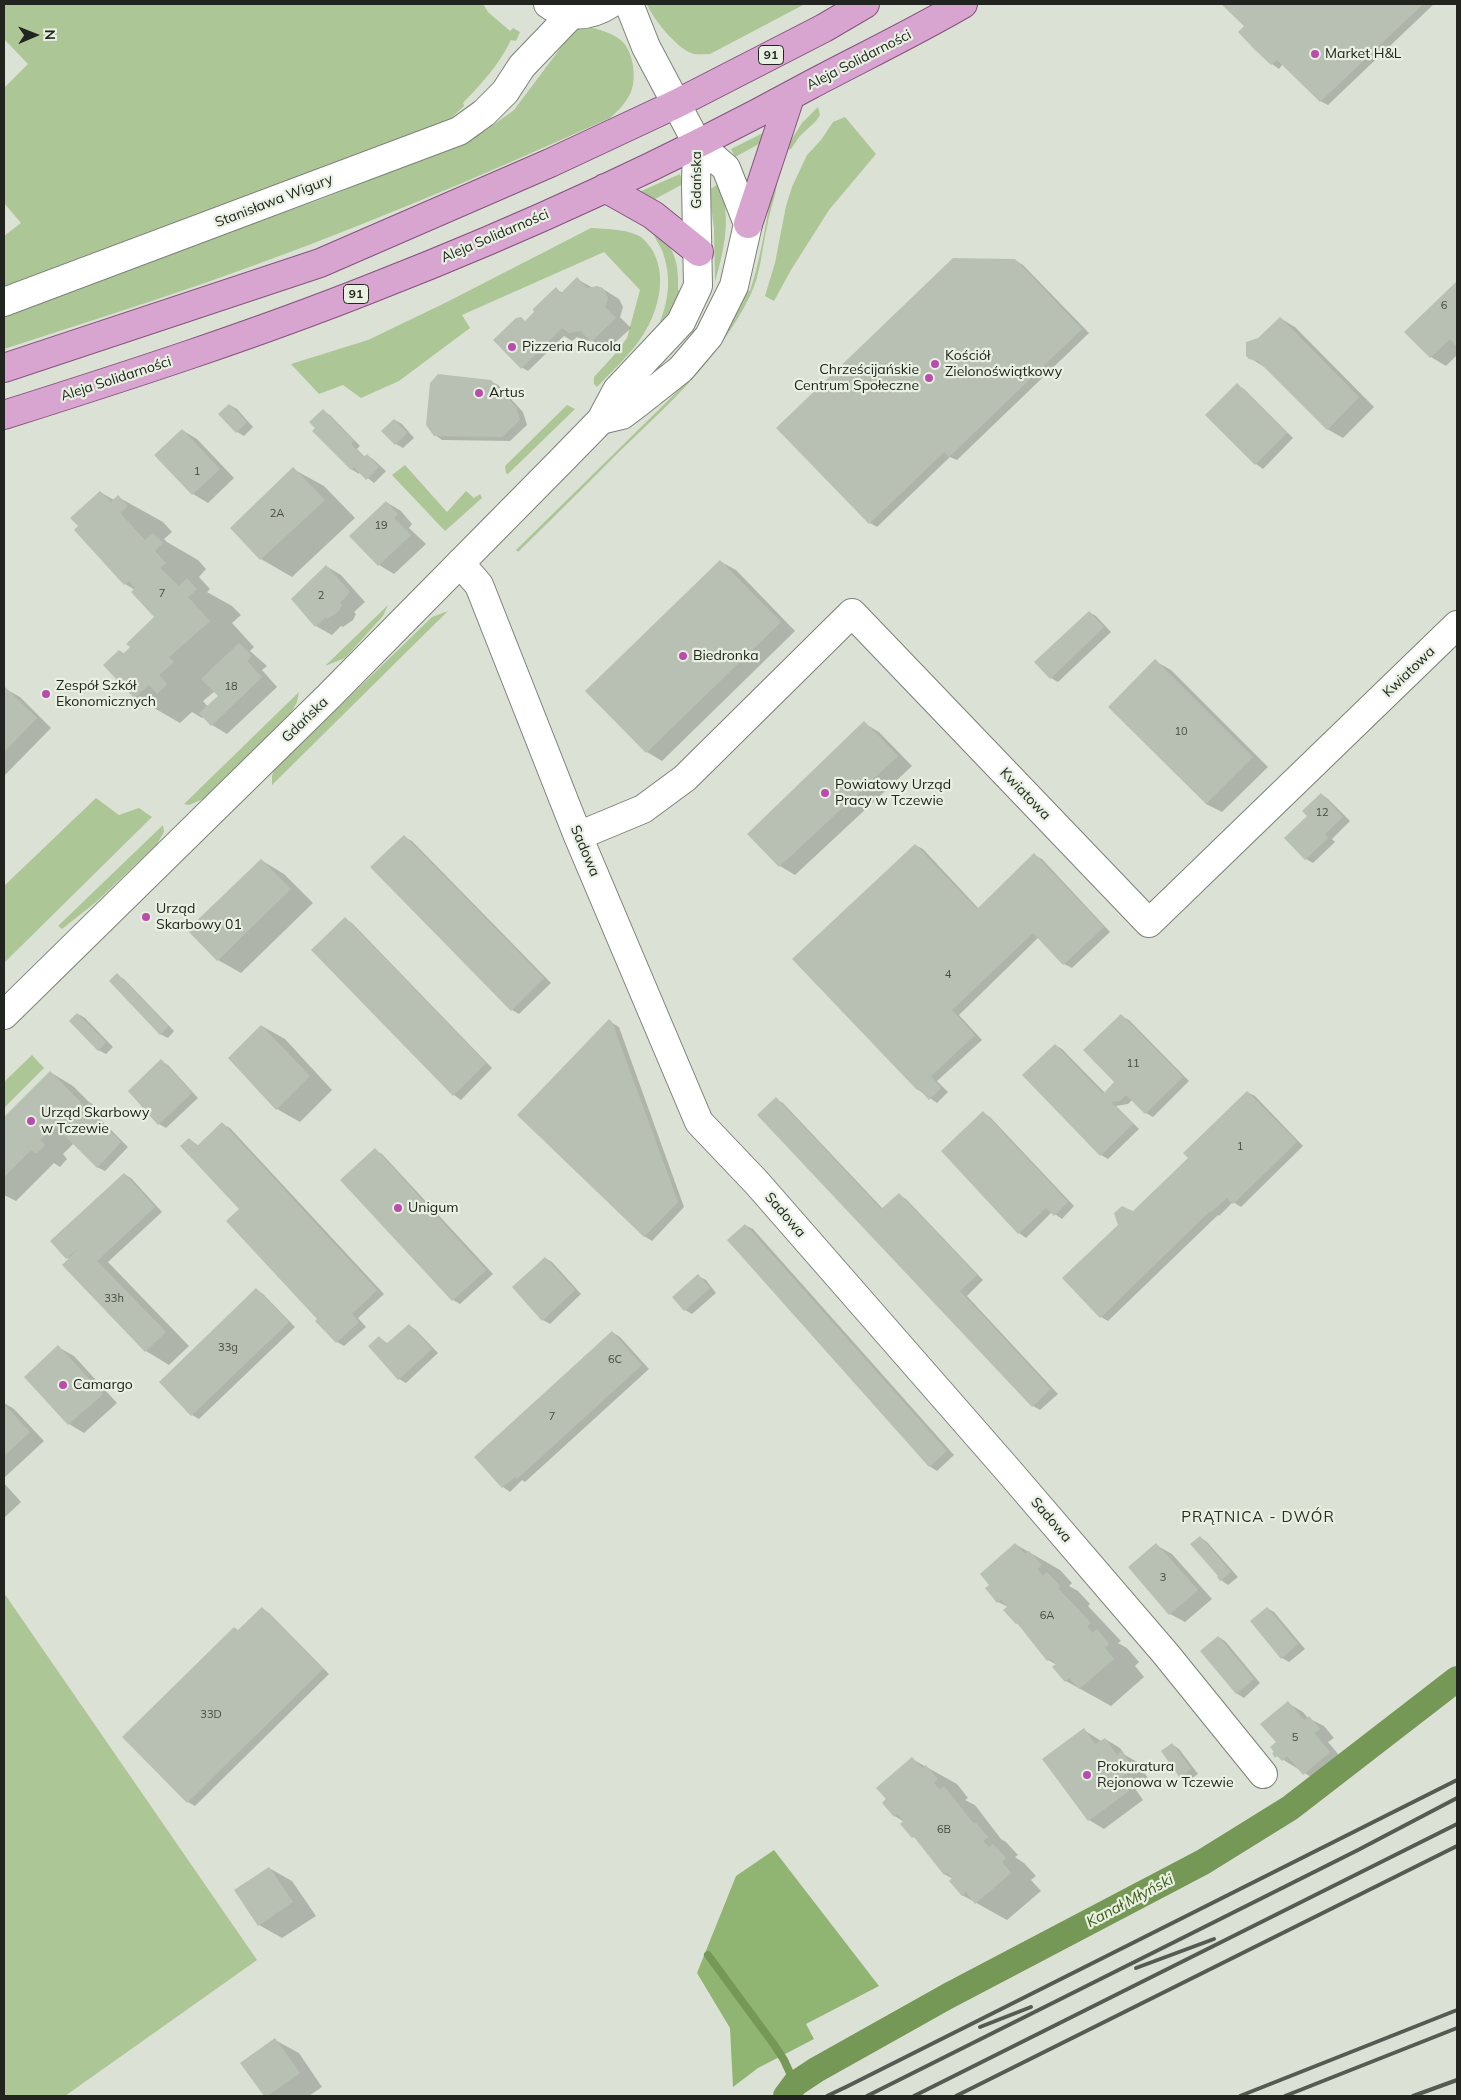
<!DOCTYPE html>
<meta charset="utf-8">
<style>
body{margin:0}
#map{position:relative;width:1461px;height:2100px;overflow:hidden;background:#dbe2d5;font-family:Mulish,sans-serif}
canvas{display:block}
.frame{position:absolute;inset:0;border:5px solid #21241f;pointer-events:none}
.north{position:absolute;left:10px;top:10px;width:50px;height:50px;-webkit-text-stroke:4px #e8f0e2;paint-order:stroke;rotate:89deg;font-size:14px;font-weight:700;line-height:20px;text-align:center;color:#21241f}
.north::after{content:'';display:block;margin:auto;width:18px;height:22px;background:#21241f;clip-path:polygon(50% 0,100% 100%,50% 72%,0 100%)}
</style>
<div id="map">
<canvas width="1461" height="2100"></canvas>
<div class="frame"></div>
<div class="north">N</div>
</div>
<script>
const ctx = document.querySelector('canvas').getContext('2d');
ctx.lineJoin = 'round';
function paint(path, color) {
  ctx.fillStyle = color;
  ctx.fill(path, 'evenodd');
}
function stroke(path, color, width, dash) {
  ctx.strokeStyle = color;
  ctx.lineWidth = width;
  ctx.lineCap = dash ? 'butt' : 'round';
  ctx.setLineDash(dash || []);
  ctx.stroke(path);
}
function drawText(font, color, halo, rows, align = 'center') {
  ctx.font = font + ' Mulish,sans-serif';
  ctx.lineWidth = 4.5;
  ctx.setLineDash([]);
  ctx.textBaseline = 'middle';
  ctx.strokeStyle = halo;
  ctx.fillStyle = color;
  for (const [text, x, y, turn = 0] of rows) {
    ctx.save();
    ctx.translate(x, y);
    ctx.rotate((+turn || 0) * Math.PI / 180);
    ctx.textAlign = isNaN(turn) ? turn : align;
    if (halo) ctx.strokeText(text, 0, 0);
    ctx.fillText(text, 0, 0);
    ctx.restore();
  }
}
paint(new Path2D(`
 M4 4H483L488 12 510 31 513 28 520 32 516 41 511 40C499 65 482 83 463 103L464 106 450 119 388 144 44 275 4 287V236L21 223 4 203V88L28 64 4 39Z
 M647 4H805L710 54C705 54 699 55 694 54 679 51 652 18 647 4Z
 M588 27C599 29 615 34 623 42 634 54 637 81 630 94 625 104 618 111 610 118 478 178 342 235 205 283 138 306 71 327 4 349V313L322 199 446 150 485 131 514 110 571 34 577 29Z
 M818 107 820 115 816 121 799 137 791 149 784 151 802 123Z
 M845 117 876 154 829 210 791 270 774 301 765 296 775 263 786 206 792 187 807 155 821 140 833 122Z
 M765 132 759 144 735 157 731 149Z
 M776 171C781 182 770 210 768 222 762 247 761 274 750 296 718 360 672 401 621 450 587 484 553 518 518 552L516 550 695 374 727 332 747 290 750 291C763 252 767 211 776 171Z
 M680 174 683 184 655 199 641 193V191Z
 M720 183C731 220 725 246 715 282L714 229 709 190Z
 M591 228C606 229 624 229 637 235 643 237 647 243 651 248 668 274 659 310 643 335 631 354 612 371 597 387L594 384V377L616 353 627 338 640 290 604 252 462 315 470 328 399 381 361 398 343 385 319 394 291 364 368 340 445 303Z
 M653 232C676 245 679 266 678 290L680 291 670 316 658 327C669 301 672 277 662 250 659 244 655 239 653 232Z
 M567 405 575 409 508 474 506 473 505 466Z
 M405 465 447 512 466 491 474 498 480 494 482 498 445 531 392 475Z
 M388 605 383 616 345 658 325 666Z
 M448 611 272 785V776L274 770 432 617Z
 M299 692 297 702 291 713 203 799 189 805 184 804Z
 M96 798 119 815 139 808 152 817 4 963V886Z
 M163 825 164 832 157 844 96 902 62 929 58 926Z
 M32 1055 44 1068 4 1108V1082Z
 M4 1593 257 1960 65 2096H4Z`), '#acc696');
paint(new Path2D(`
 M774 1850 879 1986 806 2024 814 2039 758 2068 733 2087 730 2028 697 1973 736 1876Z`), '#90b471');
paint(new Path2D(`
 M1223 4H1434L1328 105 1320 101 1283 64 1279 69 1272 64 1240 32 1245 26Z
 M1015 260 1023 265 1089 333 957 460 950 457 877 527 870 523Z
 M577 279 593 288 603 289 619 299 623 307 620 317 631 328 607 350 592 341 583 340 577 337 572 341 564 336 528 371 521 367 525 322 556 289 563 293Z
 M1457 283V355L1446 366 1431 357 1406 332Z
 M1280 318 1295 327 1374 407 1343 438 1327 429 1266 368 1250 358 1259 339Z
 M490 381 498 385 523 412 527 425 510 441 442 440 435 435Z
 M1237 385 1244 389 1293 438 1263 469 1256 464 1206 415Z
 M230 405 237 409 253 427 244 436 237 432Z
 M323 411 330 415 360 446 357 449 365 457 367 455 374 460 386 471 374 483 360 472 359 474 351 469 317 428Z
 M395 420 402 424 414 438 403 448 396 444Z
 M182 430 197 439 234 478 208 503 193 494Z
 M293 469 324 486 355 518 292 577 261 559 231 528Z
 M100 492 114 500 118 497 163 522 172 532 164 539 167 542 198 560 206 569 199 577 210 589 207 592 232 606 241 615 232 623 254 647 250 651 267 666 262 670 277 687 227 734 212 725 204 717 202 718 192 712 180 723 135 697 105 665 120 651 125 654 156 617 135 590 125 584ZM215 691 219 696 208 707 203 701Z
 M386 502 401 511 412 524 409 528 426 544 394 574 379 565 350 536Z
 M721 562 736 570 795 631 662 761 647 752Z
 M326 566 341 575 365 602 354 612 356 614 353 620 343 627 341 626 332 635 316 626 292 599Z
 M1089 612 1096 616 1111 632 1058 682 1051 678Z
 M1155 661 1171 670 1268 767 1222 812 1206 804Z
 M4 688 20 697 51 728 4 776Z
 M864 723 879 732 912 766 795 875 780 866Z
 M1321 794 1328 799 1350 821 1332 839 1335 842 1313 863 1306 859 1309 816Z
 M404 837 412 841 551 983 519 1014 512 1010Z
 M915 845 923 849 979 909 1034 855 1042 859 1110 932 1072 968 1064 964 1039 937 959 1015 982 1040 937 1081 948 1092 937 1103 917 1089Z
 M261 860 284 874 313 903 241 973 218 960Z
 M345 919 352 923 492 1068 461 1100 454 1095 313 950Z
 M117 975 124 979 174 1031 168 1038 160 1034Z
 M78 1014 85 1018 113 1047 106 1054 98 1050Z
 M1121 1016 1129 1020 1189 1081 1153 1117 1146 1113 1133 1099 1128 1104 1116 1106 1139 1129 1108 1159 1101 1155 1055 1045 1062 1049 1105 1093 1116 1082Z
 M609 1021 619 1027 684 1207 652 1241 644 1236Z
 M262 1026 285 1039 332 1090 300 1122 277 1109Z
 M161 1061 168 1065 198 1098 166 1128 159 1124Z
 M50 1072 73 1086 90 1103 104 1114 99 1118 128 1147 105 1171 97 1167 74 1143 63 1154 67 1159 60 1167 54 1163 16 1201 4 1195V1119Z
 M1247 1092 1255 1096 1303 1146 1241 1207 1233 1202 1219 1216 1218 1215 1108 1321 1101 1317 1119 1226 1190 1158Z
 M776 1099 783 1103 883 1209 899 1195 906 1199 983 1280 967 1296 1058 1394 1040 1410 1033 1406 758 1115Z
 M983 1113 990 1117 1074 1206 1062 1219 1052 1212 1026 1238 1019 1233 943 1151Z
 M222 1124 230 1128 384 1294 358 1318 366 1327 344 1346 337 1342 319 1319 189 1139 199 1146Z
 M375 1150 382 1154 493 1274 460 1304 453 1300 342 1180Z
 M124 1174 131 1178 162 1212 108 1262 189 1346 169 1365 146 1351 63 1265 69 1259 67 1258Z
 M745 1225 753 1229 954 1455 937 1471 929 1466Z
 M545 1258 552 1262 581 1294 550 1324 543 1320Z
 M698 1276 706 1280 716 1293 692 1314 685 1310Z
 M256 1289 263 1294 295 1327 199 1419 192 1415Z
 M409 1325 416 1330 438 1353 406 1383 399 1379 379 1337 388 1344Z
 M612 1332 620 1337 649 1369 525 1482 522 1480 510 1492 503 1487 475 1457Z
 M58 1347 74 1356 117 1403 84 1433 69 1424Z
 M4 1403 14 1409 44 1441 4 1478Z
 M4 1483 21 1502 4 1518Z
 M1200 1537 1207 1542 1238 1577 1228 1585 1218 1578 1220 1576Z
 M1015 1544 1060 1570 1072 1583 1069 1586 1078 1591 1090 1604 1088 1606 1121 1641 1118 1643 1127 1648 1139 1662 1135 1666 1144 1677 1111 1706 1066 1681 1057 1665 1048 1660 1021 1626 1016 1623 1008 1607 998 1602 987 1589Z
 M1156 1545 1172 1554 1212 1599 1185 1622 1170 1614Z
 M1267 1608 1274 1612 1305 1649 1289 1662 1282 1658Z
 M262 1609 269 1613 329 1674 195 1806 188 1802Z
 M1219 1637 1226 1642 1260 1683 1244 1698 1236 1693Z
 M1288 1703 1303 1712 1308 1718 1324 1726 1334 1738 1328 1742 1344 1761 1319 1782 1274 1754Z
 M1084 1730 1101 1741 1105 1739 1120 1748 1125 1755 1137 1762 1148 1778 1134 1787 1143 1800 1104 1829 1089 1820Z
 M1172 1744 1179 1749 1198 1774 1188 1781 1181 1777Z
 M912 1759 957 1784 968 1798 965 1800 975 1805 1001 1839 1006 1842 1018 1855 1015 1857 1024 1863 1036 1876 1031 1880 1041 1891 1007 1920 962 1895 953 1879 944 1874 918 1840 902 1824 904 1822 895 1816 883 1803Z
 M269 1868 292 1881 316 1916 282 1938 259 1925Z
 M275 2040 299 2053 322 2087 309 2096H265L242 2063Z`), '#0003');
stroke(new Path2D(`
 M708 1955 775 2046 784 2060 795 2084`), '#769857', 8);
stroke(new Path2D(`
 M786 2096 795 2084 816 2070 948 1996 1203 1862 1290 1808 1457 1679`), '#769857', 26);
paint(new Path2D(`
 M1221 4H1423L1320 102 1277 60 1271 65 1254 49 1238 32 1244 26Z
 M953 258 1015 259 1082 329 949 457 944 452 869 524 776 428Z
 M577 277 587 288 597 286 603 288 608 298 605 307 616 318 591 342 581 331 569 333 562 328 521 369 493 340 516 318 521 317 525 321 534 312 533 309 556 287 561 293Z
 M1457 281V347L1450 339 1430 358 1404 332Z
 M1280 317 1359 397 1327 430 1258 361 1249 359 1246 356V342L1258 338Z
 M438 374 491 380 516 407 520 420 502 437 434 436 426 425 430 383Z
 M1237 383 1287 433 1255 465 1205 415Z
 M229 404 247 422 236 433 218 414Z
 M323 409 354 441 351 444 364 457 367 454 379 467 366 480 354 467 351 470 312 431 315 428 309 422Z
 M394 419 407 433 395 445 381 431Z
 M182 429 220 469 192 495 154 455Z
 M293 467 325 500 260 560 230 528Z
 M100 491 111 502 118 495 128 506 120 513 145 540 153 533 163 543 155 551 166 563 160 568 179 586 187 578 197 589 188 597 210 621 169 657 174 662 159 675 167 684 157 694 149 685 134 698 103 665 119 650 123 654 130 647 126 644 154 617 131 592 135 588 129 581 124 585 74 530 78 526 70 518Z
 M386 501 398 514 394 518 411 535 378 566 349 536Z
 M720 560 781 622 646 753 585 691Z
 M326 565 350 592 340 603 342 605 338 612 327 619 326 617 315 627 291 599Z
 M1089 611 1104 627 1050 679 1034 662Z
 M239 643 252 656 247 661 262 677 211 726 199 713 218 696 201 679Z
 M1155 659 1253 757 1206 804 1108 707Z
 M4 686 37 718 4 752Z
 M864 721 898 756 779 867 747 834Z
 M1321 793 1343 817 1325 834 1328 838 1305 860 1284 838 1307 816 1302 811Z
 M404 835 544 978 511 1011 370 867Z
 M915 844 977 909 1034 853 1104 927 1063 965 1033 933 952 1010 975 1035 931 1076 941 1088 929 1100 918 1088 917 1090 792 959Z
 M261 859 291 889 217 961 187 930Z
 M345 917 486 1063 453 1096 311 950Z
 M117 973 168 1026 160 1035 109 981Z
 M77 1013 106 1042 98 1051 69 1021Z
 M1121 1014 1183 1077 1145 1114 1126 1095 1120 1101 1111 1102 1133 1124 1100 1156 1022 1075 1055 1044 1103 1094 1114 1082 1083 1050Z
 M609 1019 612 1022 678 1202 644 1237 517 1115Z
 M261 1025 310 1076 276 1110 228 1058Z
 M161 1059 192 1093 158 1125 128 1091Z
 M50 1071 85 1107 90 1102 98 1109 92 1114 121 1142 97 1168 55 1126 40 1140 45 1145 36 1154 31 1150 4 1177V1117Z
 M1247 1091 1297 1142 1233 1204 1227 1198 1211 1212 1210 1211 1100 1318 1062 1278 1118 1225 1114 1213 1122 1206 1133 1211 1188 1158 1183 1153Z
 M776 1097 881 1209 899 1193 977 1275 960 1291 1051 1389 1032 1407 757 1115Z
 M983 1111 1068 1202 1054 1216 1046 1208 1018 1234 941 1151Z
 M222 1122 377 1290 352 1314 359 1322 336 1343 315 1321 317 1319 226 1221 239 1209 180 1146 189 1138 197 1146Z
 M375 1148 486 1270 452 1301 340 1180Z
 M124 1173 155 1207 97 1261 166 1332 145 1352 62 1265 82 1245 66 1259 50 1241Z
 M745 1224 947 1451 929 1467 727 1240Z
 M545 1257 575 1290 542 1321 512 1287Z
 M698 1274 710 1288 684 1311 672 1297Z
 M256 1288 289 1322 191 1416 159 1382Z
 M409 1324 432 1349 398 1380 368 1346 379 1336 386 1344Z
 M612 1331 642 1365 517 1479 515 1477 502 1488 474 1457Z
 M58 1345 103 1394 68 1425 24 1377Z
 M4 1404 30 1432 4 1456Z
 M1200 1536 1231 1572 1220 1581 1217 1577 1218 1576 1190 1544Z
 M1015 1543 1025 1554 1029 1551 1042 1565 1037 1569 1043 1575 1047 1572 1060 1586 1058 1588 1091 1623 1087 1626 1092 1633 1097 1629 1109 1644 1105 1648 1114 1659 1079 1689 1069 1678 1065 1682 1052 1667 1056 1664 1050 1658 1047 1661 1017 1623 1016 1624 1003 1610 1007 1607 1001 1600 997 1603 985 1588 989 1585 980 1574Z
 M1156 1543 1198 1590 1169 1615 1128 1567Z
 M262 1607 323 1669 187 1803 122 1737 234 1627 238 1630Z
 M1267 1607 1298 1644 1281 1659 1250 1621Z
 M1218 1636 1254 1679 1236 1694 1200 1651Z
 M1288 1701 1304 1720 1309 1716 1320 1729 1314 1733 1330 1752 1303 1775 1287 1756 1282 1761 1277 1756 1275 1758 1272 1753 1274 1752 1270 1747 1276 1742 1260 1724Z
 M1084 1728 1095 1744 1105 1738 1117 1755 1121 1751 1134 1769 1120 1778 1129 1791 1088 1821 1042 1759Z
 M1172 1743 1191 1769 1180 1778 1161 1751Z
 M912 1757 922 1768 926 1765 938 1779 934 1783 940 1790 944 1786 974 1824 975 1822 988 1837 983 1841 989 1847 993 1844 1006 1858 1002 1862 1011 1873 975 1904 966 1892 962 1896 949 1881 952 1878 947 1872 944 1875 914 1837 912 1838 900 1824 903 1821 898 1814 894 1817 882 1803 886 1799 876 1788Z
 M269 1867 293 1902 258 1926 234 1890Z
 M275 2038 300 2073 267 2096H264L240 2063Z`), '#b8c0b3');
const minor = new Path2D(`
 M548 4C567 19 590 17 610 4
 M4 302 459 131 484 113 505 92 522 66 571 15
 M601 420 622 415 638 403 681 369 709 336 734 286 748 224 726 168 697 143 646 47 629 4
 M460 563 479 585 578 836 699 1122 757 1183 1007 1469 1165 1653 1263 1774
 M578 836 643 809 685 778 852 613 1149 923 1457 625
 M4 1015 329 696 561 461 601 420 617 390 681 322 698 286 696 184 697 143`);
const major = new Path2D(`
 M605 188 653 215 699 252
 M748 224 790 97
 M4 368 320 263 550 163 676 104 824 28 865 4
 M4 415C127 376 251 336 372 288 521 230 669 162 810 85 861 58 913 33 963 4`);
stroke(minor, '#7b8276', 30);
stroke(major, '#86517d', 30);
stroke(minor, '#fff', 28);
stroke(major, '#d7a5d0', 28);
stroke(new Path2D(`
 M1136 1968 1214 1939
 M980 2027 1031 2007
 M844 2088 1457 1780
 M827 2096 850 2085
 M867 2096 1358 1850 1457 1798
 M914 2096 1457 1824
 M956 2096 1457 1846
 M1240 2096 1457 2010
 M1285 2096 1457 2028
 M1413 2096 1457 2080`), '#555a52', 4);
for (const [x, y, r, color] of [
 [1315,54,5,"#b94dac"],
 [512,347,5,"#b94dac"],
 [935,364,5,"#b94dac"],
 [929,378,5,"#b94dac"],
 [479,393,5,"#b94dac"],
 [683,656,5,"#b94dac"],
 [46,694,5,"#b94dac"],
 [825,793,5,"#b94dac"],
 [146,917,5,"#b94dac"],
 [31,1121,5,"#b94dac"],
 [398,1208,5,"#b94dac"],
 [63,1385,5,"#b94dac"],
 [1087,1775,5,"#b94dac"]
]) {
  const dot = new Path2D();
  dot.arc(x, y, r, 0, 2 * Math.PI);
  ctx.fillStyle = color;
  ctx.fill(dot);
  stroke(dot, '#e8f0e2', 2);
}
drawText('11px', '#474b44', null, [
 ["6",1444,306],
 ["1",197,472],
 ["2A",277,514],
 ["19",381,526],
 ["7",162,594],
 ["2",321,596],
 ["18",231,687],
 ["10",1181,732],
 ["12",1322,813],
 ["4",948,975],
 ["11",1133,1064],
 ["1",1240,1147],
 ["33h",114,1299],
 ["33g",228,1348],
 ["6C",615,1360],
 ["7",552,1417],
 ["3",1163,1578],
 ["6A",1047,1616],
 ["33D",211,1715],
 ["5",1295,1738],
 ["6B",944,1830]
]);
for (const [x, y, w] of [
 [771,55,25],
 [356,294,25]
]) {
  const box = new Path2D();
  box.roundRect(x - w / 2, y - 9.5, w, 19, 4);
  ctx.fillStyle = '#e8f0e2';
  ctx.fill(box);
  stroke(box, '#21241f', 1);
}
drawText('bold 12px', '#21241f', null, [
 ["91",771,55],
 ["91",356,294]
]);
drawText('14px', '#21241f', '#e8f0e2', [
 ["Market H&L",1325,54],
 ["Pizzeria Rucola",522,347],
 ["Kościół",945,356],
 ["Zielonoświątkowy",945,372],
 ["Chrześcijańskie",919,370,"right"],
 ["Centrum Społeczne",919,386,"right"],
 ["Artus",489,393],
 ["Biedronka",693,656],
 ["Zespół Szkół",56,686],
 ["Ekonomicznych",56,702],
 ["Powiatowy Urząd",835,785],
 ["Pracy w Tczewie",835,801],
 ["Urząd",156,909],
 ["Skarbowy 01",156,925],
 ["Urząd Skarbowy",41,1113],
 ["w Tczewie",41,1129],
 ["Unigum",408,1208],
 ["Camargo",73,1385],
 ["Prokuratura",1097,1767],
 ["Rejonowa w Tczewie",1097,1783]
], 'left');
drawText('14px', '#21241f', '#e8f0e2', [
 ["Aleja Solidarności",859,60,-27],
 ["Gdańska",697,180,-90],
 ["Stanisława Wigury",274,201,-21],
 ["Aleja Solidarności",495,236,-23],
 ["Aleja Solidarności",116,379,-18],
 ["Kwiatowa",1409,672,-44],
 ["Gdańska",305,720,-44],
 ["Kwiatowa",1025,794,46],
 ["Sadowa",585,851,67],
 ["Sadowa",785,1215,49],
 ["Sadowa",1051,1520,49]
]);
ctx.letterSpacing = '1px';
drawText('15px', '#282e23', '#e8f0e2', [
 ["PRĄTNICA - DWÓR",1258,1517]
]);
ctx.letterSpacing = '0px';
drawText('italic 15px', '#3c5c16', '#e8f0e2', [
 ["Kanał Młyński",1130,1901,-28]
]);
</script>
